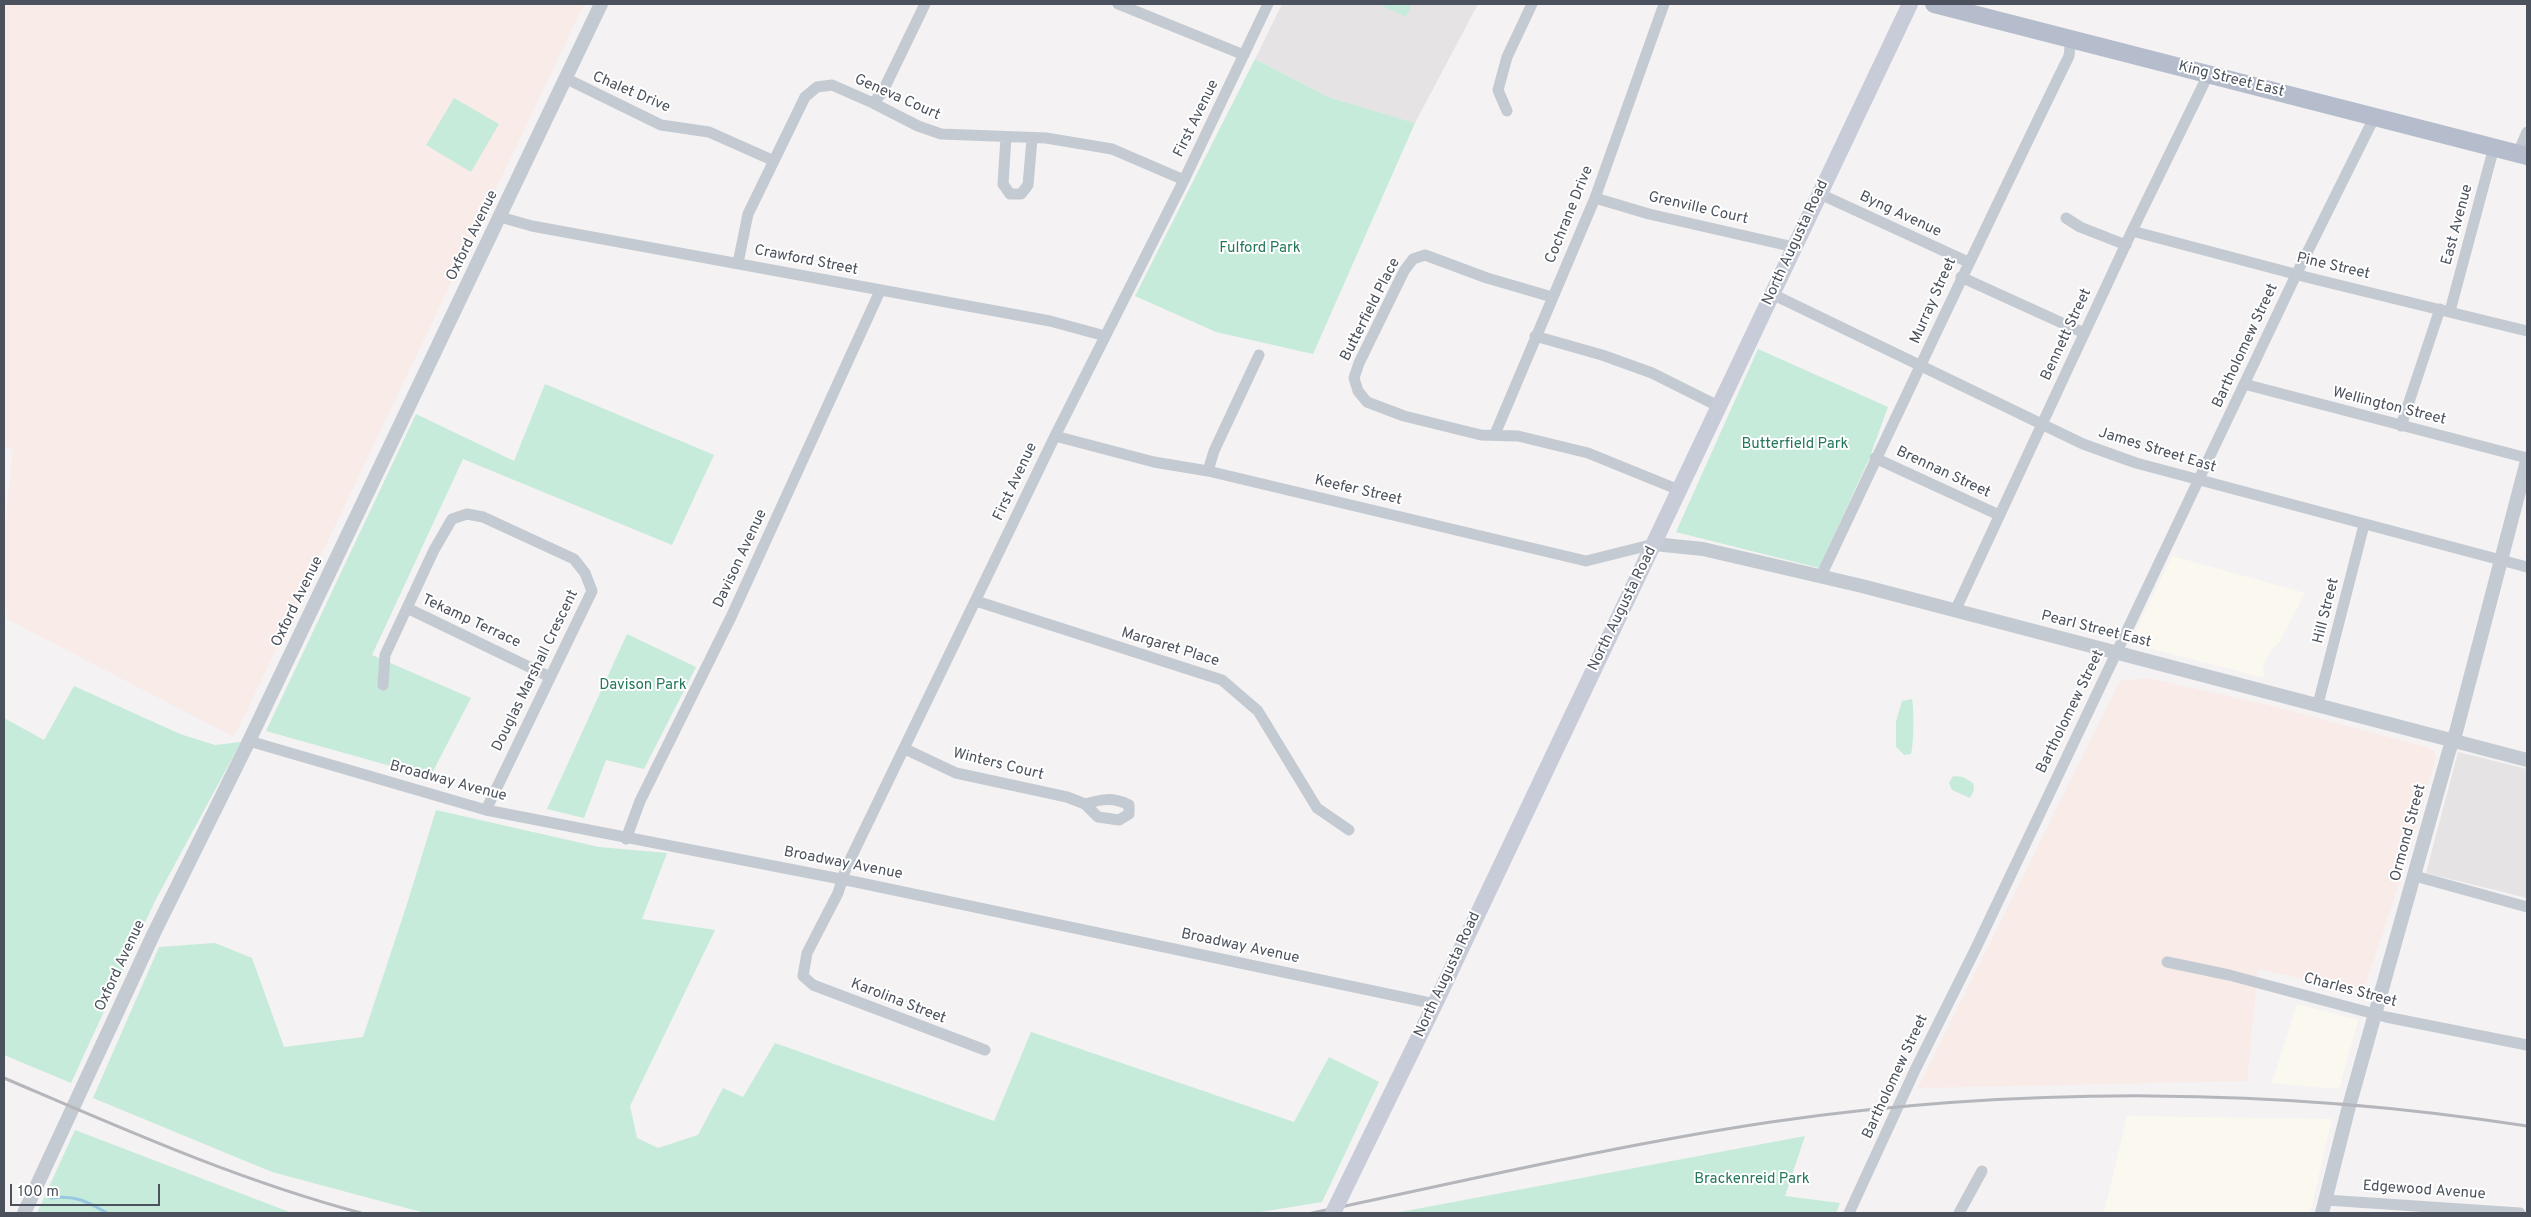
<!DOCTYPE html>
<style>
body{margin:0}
#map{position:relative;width:2531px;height:1217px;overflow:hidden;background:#f4f2f2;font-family:Overpass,sans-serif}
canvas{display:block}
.frame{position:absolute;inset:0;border:5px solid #4c525d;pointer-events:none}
.scale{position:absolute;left:10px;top:1184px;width:150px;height:22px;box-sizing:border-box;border:2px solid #4c525d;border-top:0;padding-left:6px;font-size:15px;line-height:18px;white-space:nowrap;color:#4c525d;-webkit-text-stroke:4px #fff;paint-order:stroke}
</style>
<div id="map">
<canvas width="2531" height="1217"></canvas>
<div class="frame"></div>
<div class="scale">100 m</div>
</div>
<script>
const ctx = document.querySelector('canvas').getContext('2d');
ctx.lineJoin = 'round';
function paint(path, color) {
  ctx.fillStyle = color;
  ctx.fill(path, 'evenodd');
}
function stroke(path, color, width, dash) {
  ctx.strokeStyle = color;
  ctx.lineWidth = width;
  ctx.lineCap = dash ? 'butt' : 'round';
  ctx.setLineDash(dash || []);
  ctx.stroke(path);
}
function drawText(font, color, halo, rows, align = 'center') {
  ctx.font = font + ' Overpass,sans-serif';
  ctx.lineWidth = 4;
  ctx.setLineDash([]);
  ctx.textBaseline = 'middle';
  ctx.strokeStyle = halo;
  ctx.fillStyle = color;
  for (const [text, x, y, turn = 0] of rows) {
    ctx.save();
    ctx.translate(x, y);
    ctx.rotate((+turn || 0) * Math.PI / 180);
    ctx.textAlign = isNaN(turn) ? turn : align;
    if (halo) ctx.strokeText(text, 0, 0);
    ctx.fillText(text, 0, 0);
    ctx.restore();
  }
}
paint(new Path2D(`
 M2172 556 2305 593 2279 643 2271 649 2263 666 2265 678 2130 643Z
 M2297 1004 2358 1020 2339 1089 2272 1083Z
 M2127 1116 2332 1119 2310 1213H2104Z`), '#fbf9ef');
paint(new Path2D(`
 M1282 4H1478L1415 123 1328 97 1255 59Z
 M2458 752 2527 769V898L2426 873Z`), '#e5e3e3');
paint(new Path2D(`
 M4 4H584L234 737 7 619 4 596V534L13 449 4 447Z
 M2147 678 2268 705 2430 748 2434 752 2436 757 2400 881 2365 986 2354 990 2258 969 2247 1081 1918 1088 2120 681Z`), '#f9ebe7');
paint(new Path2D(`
 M1406 4 1411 6 1406 17 1381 5Z
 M1255 59 1328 97 1415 123 1313 354 1216 332 1135 296Z
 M454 98 499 124 471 172 426 145Z
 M1758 349 1888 407 1869 459 1819 568 1676 532Z
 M545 384 714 455 672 545 463 459 372 655 471 698 430 777 266 731 416 414 514 461Z
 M627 634 696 667 644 769 606 760 584 818 547 809Z
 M74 686 180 734 215 745 241 742 155 901 71 1083 4 1055V718L44 740Z
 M1912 699C1914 709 1914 744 1911 754L1904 755 1896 747V722L1902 701Z
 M1953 776 1963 777 1973 783 1974 790 1970 798 1952 790 1949 783Z
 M436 810 599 847 667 853 642 919 715 930 630 1106 637 1138 658 1148 698 1135 723 1088 743 1097 775 1043 994 1121 1031 1032 1294 1122 1329 1057 1379 1082 1322 1202 1254 1213H425L272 1172 93 1098 159 947 215 943 252 958 284 1047 363 1037 407 904Z
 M75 1130 292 1213H37Z
 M1805 1136 1785 1196 1840 1203 1836 1213H1395Z`), '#c6ebda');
stroke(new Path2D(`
 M51 1198C76 1195 86 1201 107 1213`), '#99c8e3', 3);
stroke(new Path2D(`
 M1118 4 1244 55
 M565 78 661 125 709 132 772 160
 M873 103 882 93 925 4
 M1507 111 1498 90 1507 57 1532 4
 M1006 137 1003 184 1010 194H1021L1028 185 1032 139
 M2518 153 2527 132
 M1820 194 1968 262
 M1595 198 1649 214 1794 247
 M500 217 532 226 1050 321 1105 336
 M2066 218 2080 227 2126 245
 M2132 231 2310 278 2527 331
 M738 263 748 214 805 97 817 87 832 85 873 103 918 126 941 134 1046 138 1112 149 1184 180
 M1961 277 2084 333
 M1772 294 2083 444 2136 463 2527 567
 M1552 297 1487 278 1425 255 1413 259 1404 271 1359 363 1354 378 1358 391 1367 402 1404 416 1481 435 1518 436 1588 453 1679 490
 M2450 311 2494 147
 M1535 336 1602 355 1652 373 1720 407
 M2244 384 2527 458
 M2401 426 2440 309
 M1495 434 1595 198 1664 4
 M1055 436 1154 462 1208 471 1586 561 1654 544
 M1875 458 1999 515
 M1208 471 1214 451 1259 355
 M1821 576C1903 402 1985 228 2069 56L2071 38
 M976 601 1222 680 1258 711 1317 808 1349 830
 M407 608 550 677
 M1955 611 2132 231 2209 73
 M383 685 385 655 434 550 452 519 467 514 483 517 574 559 585 573 592 591 486 810
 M2318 704 2364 525
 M249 741 486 810 856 882 1435 1004
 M905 749 956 773 1067 797 1085 804 1098 817 1119 820 1129 814V805C1113 797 1102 799 1085 804
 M626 839 640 801 731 617 880 291
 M2415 876 2527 907
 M2167 962 2229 975 2386 1017 2527 1045
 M985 1050 813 985 803 976 807 953 838 893 846 868 1055 436 1184 180 1268 4
 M2326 1200 2520 1213
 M1849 1213 1915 1070 1975 950 2296 275 2375 116
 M1959 1213 1982 1171`), '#c4cad1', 11);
stroke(new Path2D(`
 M1654 544 1703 549 1862 586 2527 760
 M24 1213 154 933 249 741 601 4
 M2322 1213 2348 1110 2449 751 2456 732 2527 461`), '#c4cad1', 14);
stroke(new Path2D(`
 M1349 1180 1435 1004 1910 4`), '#c7ccd8', 16);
stroke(new Path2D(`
 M1934 4 2527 156`), '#b5bdcd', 18);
stroke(new Path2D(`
 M4 1078C121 1128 237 1180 361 1213
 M1312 1213C1464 1181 1617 1145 1771 1122 2021 1086 2278 1087 2527 1126`), '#b5b6bb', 3);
stroke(new Path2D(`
 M1333 1213 1349 1180`), '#c7ccd8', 16);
drawText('15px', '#4c525d', '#fff', [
 ["King Street East",2231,80,14],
 ["Chalet Drive",631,93,23],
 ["Geneva Court",897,98,24],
 ["First Avenue",1197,119,-64],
 ["Grenville Court",1698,209,13],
 ["Cochrane Drive",1570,215,-68],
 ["Byng Avenue",1900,215,25],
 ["East Avenue",2458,225,-75],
 ["Oxford Avenue",473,236,-64],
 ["North Augusta Road",1796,243,-65],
 ["Crawford Street",806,261,11],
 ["Pine Street",2333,267,13],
 ["Murray Street",1934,301,-66],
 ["Butterfield Place",1371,310,-63],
 ["Bennett Street",2067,335,-65],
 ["Bartholomew Street",2246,346,-65],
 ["Wellington Street",2389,407,14],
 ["James Street East",2157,451,17],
 ["Brennan Street",1943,473,25],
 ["First Avenue",1016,482,-65],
 ["Keefer Street",1358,491,13],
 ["Davison Avenue",741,559,-65],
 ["Oxford Avenue",298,602,-64],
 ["North Augusta Road",1623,609,-64],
 ["Hill Street",2327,611,-76],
 ["Tekamp Terrace",471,622,25],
 ["Pearl Street East",2096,630,14],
 ["Margaret Place",1170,648,17],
 ["Douglas Marshall Crescent",536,671,-64],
 ["Bartholomew Street",2071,712,-64],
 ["Winters Court",998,765,14],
 ["Broadway Avenue",448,782,15],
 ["Ormond Street",2409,833,-75],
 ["Broadway Avenue",843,864,11],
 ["Broadway Avenue",1240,947,12],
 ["Oxford Avenue",121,966,-65],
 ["North Augusta Road",1448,975,-65],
 ["Charles Street",2350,991,15],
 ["Karolina Street",898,1002,21],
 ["Bartholomew Street",1896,1077,-65],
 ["Edgewood Avenue",2424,1191,4]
]);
drawText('15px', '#23785a', '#fff', [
 ["Fulford Park",1260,249],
 ["Butterfield Park",1795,445],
 ["Davison Park",643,686],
 ["Brackenreid Park",1752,1180]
]);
</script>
